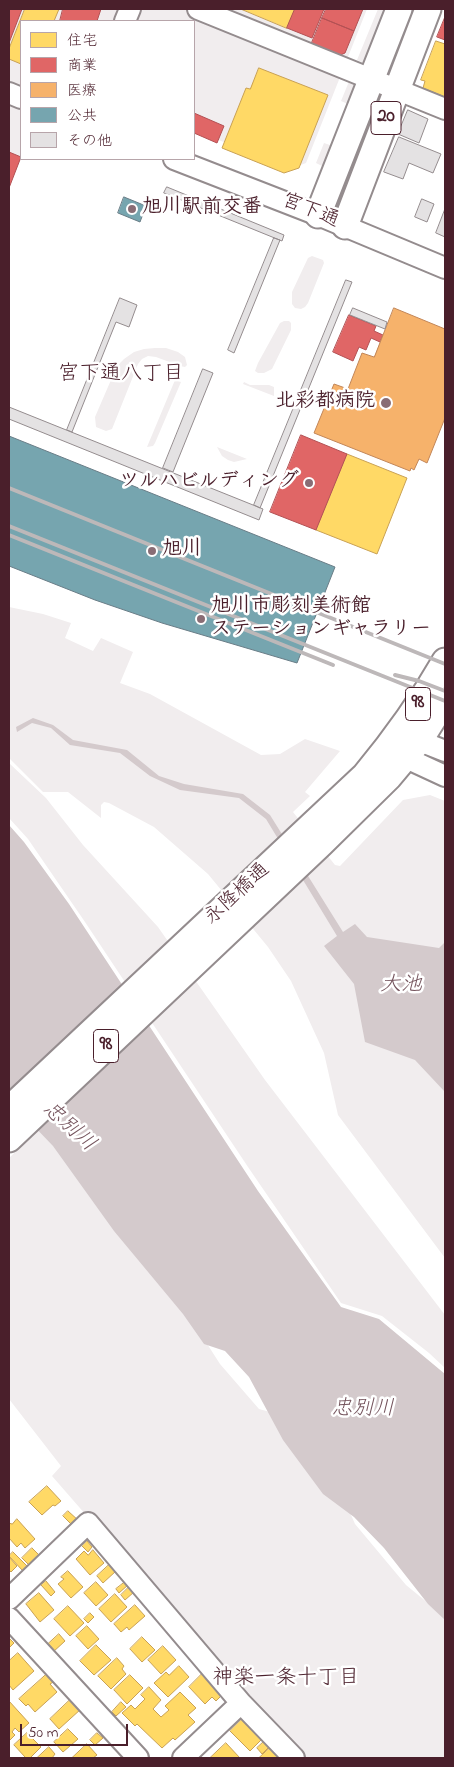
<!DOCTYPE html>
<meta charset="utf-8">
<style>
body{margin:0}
#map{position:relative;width:454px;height:1767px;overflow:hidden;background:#fff;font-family:"Indie Flower","Klee One",sans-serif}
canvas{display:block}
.frame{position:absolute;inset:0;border:10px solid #4a1f2b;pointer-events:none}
.legend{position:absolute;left:20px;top:20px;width:175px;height:140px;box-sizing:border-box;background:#fff;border:1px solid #b7a5aa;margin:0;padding:6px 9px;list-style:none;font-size:15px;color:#4a1f2b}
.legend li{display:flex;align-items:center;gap:10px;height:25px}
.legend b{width:25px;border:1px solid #b7a5aa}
.scale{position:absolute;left:20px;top:1724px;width:108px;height:22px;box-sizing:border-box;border:2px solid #4a1f2b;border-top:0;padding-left:6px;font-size:15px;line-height:18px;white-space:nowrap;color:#4a1f2b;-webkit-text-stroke:4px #fff;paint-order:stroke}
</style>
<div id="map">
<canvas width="454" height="1767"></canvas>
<div class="frame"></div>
<ul class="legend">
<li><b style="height:14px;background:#ffd966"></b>住宅</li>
<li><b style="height:14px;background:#e06666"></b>商業</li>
<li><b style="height:14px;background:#f6b26b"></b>医療</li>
<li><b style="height:14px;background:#76a5af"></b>公共</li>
<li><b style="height:14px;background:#e4e2e3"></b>その他</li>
</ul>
<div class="scale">50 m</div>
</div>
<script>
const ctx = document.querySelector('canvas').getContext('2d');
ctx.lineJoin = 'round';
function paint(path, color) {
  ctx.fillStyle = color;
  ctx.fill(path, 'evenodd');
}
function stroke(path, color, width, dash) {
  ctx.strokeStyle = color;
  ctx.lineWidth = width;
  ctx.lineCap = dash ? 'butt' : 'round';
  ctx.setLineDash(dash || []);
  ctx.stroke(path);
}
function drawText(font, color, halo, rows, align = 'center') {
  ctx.font = font + ' "Indie Flower","Klee One",sans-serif';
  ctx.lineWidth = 5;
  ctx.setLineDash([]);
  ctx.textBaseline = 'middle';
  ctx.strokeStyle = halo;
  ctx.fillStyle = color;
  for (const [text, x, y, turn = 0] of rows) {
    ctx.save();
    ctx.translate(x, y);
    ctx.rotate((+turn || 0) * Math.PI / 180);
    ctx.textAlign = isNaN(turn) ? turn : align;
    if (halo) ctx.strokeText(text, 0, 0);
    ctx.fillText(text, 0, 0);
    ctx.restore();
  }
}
paint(new Path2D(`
 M9 9H367L306 163 290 169 194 130V21H21V157L9 188Z
 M378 9H389L366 64 357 60Z
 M412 9H416L391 71 387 74 382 72 396 32Z
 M350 79 359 83 350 105 341 101Z
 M378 95 379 100 346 182 338 178Z
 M324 143 333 146 324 167 316 163Z
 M312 256 323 260 324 263 308 303 305 307 301 309 295 308 292 304V292L308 258Z
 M284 321H289L291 323V330L272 369 264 373H258L255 371 258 363 280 323Z
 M155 348H166L178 352 185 357 187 365 185 367 180 366 156 357 148 356 142 359 138 364 112 429 106 431 96 427 95 417 117 366 124 359 134 352 144 349Z
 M175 380 181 382 155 443 153 446 147 447Z
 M244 382 250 385H269L274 387V396L243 384Z
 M217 447 247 459 234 462 228 460 222 456Z
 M9 607 43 614 71 623 65 638 93 651 101 638 133 652 120 683 150 694 261 755 280 754 305 739 340 751 305 792 310 796 293 812 335 865 340 866 403 800 430 795 445 801V1258L338 1115 324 1053 291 981 268 947 208 874 154 827 109 803 104 802 101 805V818L68 792H43L9 758Z
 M9 763 46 798 83 845 158 927 265 1080 445 1315V1368L429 1353 382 1316 341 1303 248 1167 85 922 28 839 9 818Z
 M41 1128 186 1311 220 1364 259 1409 288 1417 324 1453 355 1524 406 1585 445 1617V1758H305L243 1695 52 1476 61 1466 9 1399V1158Z`), '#f1edee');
paint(new Path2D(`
 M33 718 53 725 73 740 127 750 159 776 184 784 243 794 270 815 343 932 355 924 367 937 439 948 445 942V1092L415 1060 365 1042 354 984 324 946 337 936 266 819 239 798 180 790 150 776 120 753 70 745 51 728 32 723 17 732 16 727Z
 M9 825 24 842 69 904 258 1191 341 1307 379 1319 445 1374V1620L428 1604 384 1548 354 1517 323 1494 283 1440 249 1377 225 1351 204 1344 183 1314 114 1231 53 1146 9 1100Z`), '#d4cacc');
const homes = new Path2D(`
 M25 9H59L54 21H21V64L9 59V49Z
 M241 9H295L287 28Z
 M436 41 445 44V97L423 88 425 81 421 80Z
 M259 68 328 95 299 168 284 173 222 148 246 88 250 89Z
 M347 454 407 478 377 554 316 530Z
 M47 1486 61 1501 55 1506 53 1505 42 1515 29 1502Z
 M68 1511 79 1521 74 1527 63 1516Z
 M17 1519 35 1539 25 1548 21 1543 17 1547 9 1538V1523L12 1524Z
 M87 1541 92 1547 88 1552 82 1546Z
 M32 1548 39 1555 29 1565 22 1558Z
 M93 1550 104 1563 90 1575 76 1559 84 1551 88 1555Z
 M13 1552 28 1567 23 1571 9 1556Z
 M9 1557 17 1566 11 1572 9 1570Z
 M110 1564 116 1571 103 1583 97 1576Z
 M68 1571 83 1587 71 1598 58 1584 64 1579 61 1577Z
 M46 1581 55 1592 51 1596 41 1585Z
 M96 1582 108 1595 96 1606 84 1593Z
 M125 1582 128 1585 119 1593 116 1589Z
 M129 1587 134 1592 125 1600 121 1595Z
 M39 1593 54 1610 40 1622 26 1604Z
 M115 1594 127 1607 111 1622 99 1609Z
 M135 1605 145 1616 129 1630 127 1627 121 1632 114 1624Z
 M68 1606 84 1623 70 1636 54 1619Z
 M90 1613 94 1617 88 1623 84 1619Z
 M87 1626 99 1639 88 1649 76 1636Z
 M59 1634 65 1641 52 1653 46 1646Z
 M142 1637 155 1650 142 1662 130 1649Z
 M9 1638 14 1643 9 1648Z
 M96 1645 111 1660 94 1675 80 1661Z
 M163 1646 176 1660 161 1674 148 1660Z
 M18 1653 34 1671 13 1690 9 1685V1661Z
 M117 1658 124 1666 122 1669 126 1674 111 1689 98 1676Z
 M179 1666 189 1677 168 1697 154 1683 166 1672 169 1675Z
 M48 1673 55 1681 50 1684 57 1692 35 1712 28 1704 26 1706 19 1699Z
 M202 1674 222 1695 216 1701 212 1697 205 1704 189 1687Z
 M130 1675 143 1688 127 1704 114 1690Z
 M149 1687 161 1700 153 1709 161 1717 169 1710 165 1706 180 1692 196 1708 188 1715 195 1722 175 1740 173 1738 162 1748 137 1724 135 1726 122 1713 131 1705 135 1709 145 1699 141 1695Z
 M71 1699 81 1709 59 1729 50 1719Z
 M9 1701 29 1723 19 1732 15 1728 12 1732 15 1735 9 1741Z
 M121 1702 126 1707 116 1716 112 1712Z
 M244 1717 257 1730 255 1732 262 1739 250 1751 230 1731Z
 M68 1729 78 1739 63 1752 54 1742Z
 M27 1733 41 1747 30 1758H23L25 1757 14 1745Z
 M97 1733 103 1738 95 1745 90 1740Z
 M269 1737 274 1742 262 1754 257 1748Z
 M226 1743 240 1758H210Z
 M87 1744 97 1755 93 1758H72Z
 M49 1747 55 1754 52 1758H37Z
 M271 1747 281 1758H259Z`);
paint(homes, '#ffd966');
stroke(homes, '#c9a154', 1);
const shops = new Path2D(`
 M9 9H22L9 43Z
 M63 9H101L97 21H60Z
 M295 9H324L312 38 287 28Z
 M326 9H363L354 31 322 18Z
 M445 17V40L437 37Z
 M322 18 354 31 345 53 338 56 311 45Z
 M194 113 224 126 217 143 194 133Z
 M9 152 21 157 9 188Z
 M349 315 376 326 374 331 383 335 380 342 371 338 366 350 359 347 353 361 333 352Z
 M301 435 347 454 316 530 270 512Z`);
paint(shops, '#e06666');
stroke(shops, '#b35154', 1);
const health = new Path2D(`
 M394 308 445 329V418L427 463 419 459 414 470 411 468 410 471 314 433 334 384 348 389 362 353 374 357Z`);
paint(health, '#f6b26b');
stroke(health, '#c28658', 1);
const public = new Path2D(`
 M124 197 146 206 140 222 118 213Z
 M9 436 335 567 297 663 162 623 95 600 9 566Z`);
paint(public, '#76a5af');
stroke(public, '#697d87', 1);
const building = new Path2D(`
 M408 110 428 119 419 143 398 134Z
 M399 137 441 154 433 173 409 163 403 179 384 172Z
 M167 187 284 235 282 241 164 193Z
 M422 199 434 204 427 222 415 217Z
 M445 209V237L436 233Z
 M274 238 280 240 234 353 228 350Z
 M346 280 352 282 260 508 254 505Z
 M120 298 137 305 129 327 116 322 72 432 67 430Z
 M353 308 387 322 385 329 350 315Z
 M203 369 213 373 173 472 163 468Z
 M9 407 263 509 259 520 9 419Z`);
paint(building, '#e4e2e3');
stroke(building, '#948c8e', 1);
const minor = new Path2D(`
 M198 9 445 109
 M125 21 130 9
 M9 93 21 98
 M174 159 318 215 445 268
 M407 736 445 751
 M394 749 404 757 445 776
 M9 1599 88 1523 241 1703 294 1758
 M9 1618 138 1758
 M183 1758 241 1703`);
const major = new Path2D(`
 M318 215 399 9
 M345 226 428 9
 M9 1109 365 775C395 739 422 701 445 661
 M9 1139 321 844 389 777 420 740 445 700`);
stroke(minor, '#948c8e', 24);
stroke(major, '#948c8e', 29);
stroke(minor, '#fff', 20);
stroke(major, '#fff', 25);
stroke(new Path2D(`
 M9 488 445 664
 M9 526 445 701
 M9 535 333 665
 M395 675 419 681 445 691`), '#bdb8b9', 4);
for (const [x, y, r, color] of [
 [132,209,5,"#896d75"],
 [386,403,6,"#896d75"],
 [309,483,5,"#896d75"],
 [152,551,5,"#896d75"],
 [201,619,5,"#896d75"]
]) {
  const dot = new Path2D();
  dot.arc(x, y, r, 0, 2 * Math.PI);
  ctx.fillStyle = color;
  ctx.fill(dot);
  stroke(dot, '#fff', 2);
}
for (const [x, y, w] of [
 [386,118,30],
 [418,704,25],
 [106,1046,25]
]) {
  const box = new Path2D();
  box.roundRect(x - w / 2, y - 16.5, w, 33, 4);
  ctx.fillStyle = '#fff';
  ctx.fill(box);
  stroke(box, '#4a1f2b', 1);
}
drawText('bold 19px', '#4a1f2b', null, [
 ["20",386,118],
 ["98",418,704],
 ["98",106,1046]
]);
drawText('bold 20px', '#4a1f2b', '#fff', [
 ["旭川駅前交番",142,209],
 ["北彩都病院",375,403,"right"],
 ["ツルハビルディング",299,483,"right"],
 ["旭川",162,551],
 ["旭川市彫刻美術館",211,608],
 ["ステーションギャラリー",211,631]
], 'left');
drawText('20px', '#4a1f2b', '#fff', [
 ["宮下通",310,212,22],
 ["永隆橋通",238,895,-43]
]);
drawText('21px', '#4a1f2b', '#fff', [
 ["宮下通八丁目",121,376],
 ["神楽一条十丁目",286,1680]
]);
drawText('italic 21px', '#74535c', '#fff', [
 ["大池",401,987],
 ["忠別川",68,1128,42],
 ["忠別川",363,1411]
]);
</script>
